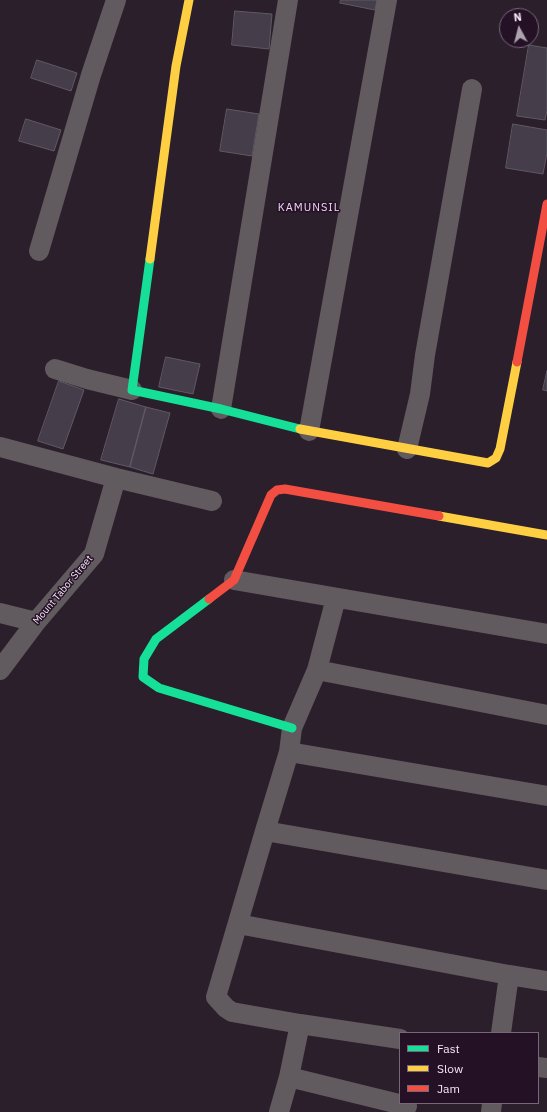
<!DOCTYPE html>
<style>
body{margin:0}
#map{position:relative;width:547px;height:1112px;overflow:hidden;background:#2a1f2b;font-family:"IBM Plex Sans",sans-serif}
canvas{display:block}
.legend{position:absolute;left:399px;top:1032px;width:140px;height:72px;box-sizing:border-box;background:#241126;border:1px solid #786779;margin:0;padding:5px 7px;list-style:none;font-size:12px;color:#f6e8f6}
.legend li{display:flex;align-items:center;gap:8px;height:20px}
.legend b{width:20px;border:1px solid #786779}
.north{position:absolute;left:499px;top:8px;width:40px;height:40px;box-sizing:border-box;background:#241126;border:1px solid #786779;border-radius:50%;rotate:353deg;font-size:11px;font-weight:700;line-height:16px;text-align:center;color:#f6e8f6}
.north::after{content:'';display:block;margin:auto;width:14px;height:18px;background:#afa2af;clip-path:polygon(50% 0,100% 100%,50% 72%,0 100%)}
</style>
<div id="map">
<canvas width="547" height="1112"></canvas>
<ul class="legend">
<li><b style="height:5px;background:#16e098"></b>Fast</li>
<li><b style="height:5px;background:#ffcf43"></b>Slow</li>
<li><b style="height:5px;background:#f24e42"></b>Jam</li>
</ul>
<div class="north">N</div>
</div>
<script>
const ctx = document.querySelector('canvas').getContext('2d');
ctx.lineJoin = 'round';
function paint(path, color) {
  ctx.fillStyle = color;
  ctx.fill(path, 'evenodd');
}
function stroke(path, color, width, dash) {
  ctx.strokeStyle = color;
  ctx.lineWidth = width;
  ctx.lineCap = dash ? 'butt' : 'round';
  ctx.setLineDash(dash || []);
  ctx.stroke(path);
}
function drawText(font, color, halo, rows, align = 'center') {
  ctx.font = font + ' "IBM Plex Sans",sans-serif';
  ctx.lineWidth = 3;
  ctx.setLineDash([]);
  ctx.textBaseline = 'middle';
  ctx.strokeStyle = halo;
  ctx.fillStyle = color;
  for (const [text, x, y, turn = 0] of rows) {
    ctx.save();
    ctx.translate(x, y);
    ctx.rotate((+turn || 0) * Math.PI / 180);
    ctx.textAlign = isNaN(turn) ? turn : align;
    if (halo) ctx.strokeText(text, 0, 0);
    ctx.fillText(text, 0, 0);
    ctx.restore();
  }
}
const building = new Path2D(`
 M341 0H377L375 10 340 3Z
 M235 11 272 14 269 49 232 45Z
 M529 45 547 48V110L545 120 517 116Z
 M37 60 77 73 71 91 31 78Z
 M227 109 259 114 252 156 220 151Z
 M26 119 61 130 54 151 19 141Z
 M513 124 547 130V153L543 174 506 168Z
 M166 357 200 364 193 394 159 387Z
 M547 371V391L543 390Z
 M59 381 84 390 63 449 38 441Z
 M119 399 146 407 130 467 101 460Z
 M146 407 170 413 153 474 130 467Z`);
paint(building, '#453d4a');
stroke(building, '#5f5965', 1);
stroke(new Path2D(`
 M39 251 91 75 116 0
 M55 369 87 379 132 390
 M221 409 288 0
 M309 431 387 0
 M0 447 116 478 212 501
 M407 449 420 394 425 355 472 89
 M234 580 547 634
 M336 598 317 670 292 728 289 752 265 831 216 997 226 1008 232 1012 300 1024 400 1039
 M0 613 36 622
 M0 670 36 622 94 554 116 478
 M317 670 547 715
 M289 752 547 796
 M265 831 547 880
 M238 924 509 975 547 981
 M300 1024 289 1077 407 1106
 M501 1033 509 975
 M538 1067 547 1068
 M279 1112 289 1077
 M491 1112 492 1103`), '#615a5e', 20);
stroke(new Path2D(`
 M150 259 132 390 221 409 300 429
 M209 599 156 639 144 659 143 677 159 688 292 728`), '#16e098', 9);
stroke(new Path2D(`
 M150 259 176 66 189 0
 M300 429 488 463 496 458 500 449 517 362
 M439 516 547 535`), '#ffcf43', 9);
stroke(new Path2D(`
 M517 362 547 204
 M209 599 234 580 271 495 277 490 285 489 439 516`), '#f24e42', 9);
drawText('10px', '#f6e8f6', '#241126', [
 ["Mount Tabor Street",63,590,-50]
]);
ctx.letterSpacing = '1px';
drawText('11px', '#f2d7f4', '#241126', [
 ["KAMUNSIL",309,208]
]);
ctx.letterSpacing = '0px';
</script>
